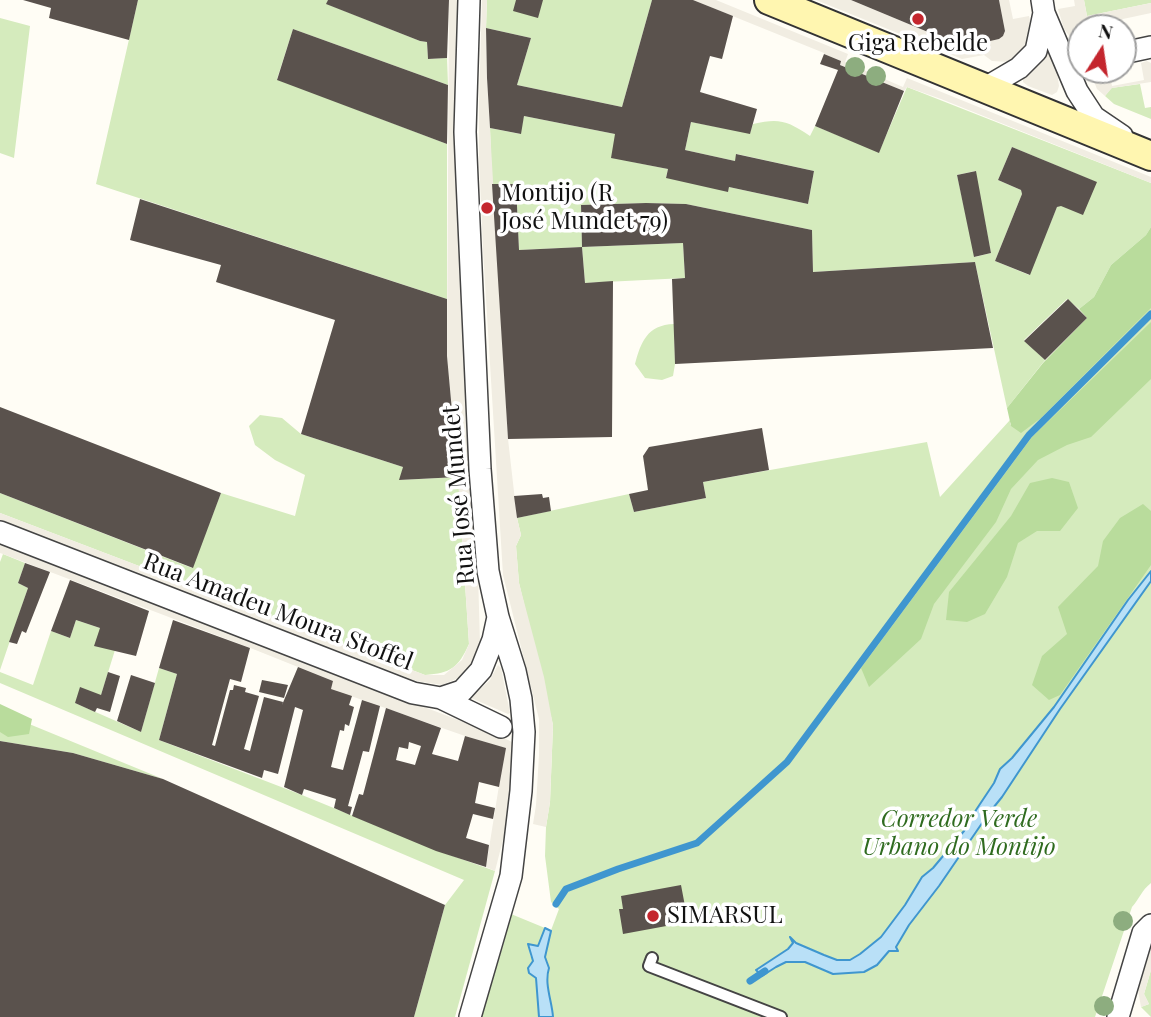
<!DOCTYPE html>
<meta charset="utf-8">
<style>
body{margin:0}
#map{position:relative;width:1151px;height:1017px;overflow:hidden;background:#fffdf5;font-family:"Playfair Display",serif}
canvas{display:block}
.north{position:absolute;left:1067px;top:14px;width:70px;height:70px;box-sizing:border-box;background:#fff;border:2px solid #a0a0a0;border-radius:50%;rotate:12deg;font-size:19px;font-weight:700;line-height:28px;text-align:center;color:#111}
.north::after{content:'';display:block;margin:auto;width:24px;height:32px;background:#c4262e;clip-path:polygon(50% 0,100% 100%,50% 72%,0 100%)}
</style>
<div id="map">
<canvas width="1151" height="1017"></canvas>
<div class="north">N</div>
</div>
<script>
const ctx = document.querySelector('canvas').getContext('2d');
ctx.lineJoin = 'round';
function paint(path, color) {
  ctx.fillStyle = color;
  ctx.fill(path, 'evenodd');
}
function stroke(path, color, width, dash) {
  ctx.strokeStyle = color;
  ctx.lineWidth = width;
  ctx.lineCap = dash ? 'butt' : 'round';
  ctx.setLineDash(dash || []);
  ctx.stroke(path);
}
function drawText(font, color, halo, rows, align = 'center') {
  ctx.font = font + ' "Playfair Display",serif';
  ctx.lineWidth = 7;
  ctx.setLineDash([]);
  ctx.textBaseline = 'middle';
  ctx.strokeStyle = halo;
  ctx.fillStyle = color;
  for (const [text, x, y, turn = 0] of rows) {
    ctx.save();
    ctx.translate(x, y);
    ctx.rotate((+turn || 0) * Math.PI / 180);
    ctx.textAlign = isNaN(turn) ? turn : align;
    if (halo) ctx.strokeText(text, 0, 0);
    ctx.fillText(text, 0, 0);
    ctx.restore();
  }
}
paint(new Path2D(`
 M138 0H328L327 4 420 41 427 42 428 59 447 58 448 85 293 29 277 79 447 144V299L96 184Z
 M487 0H652L622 107 517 85 531 38 486 28Z
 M1084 0H1151V3L1087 16Z
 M0 18 30 26 14 158 0 153Z
 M1140 84 1145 108 1151 107V119L1114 104 1105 96 1111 88Z
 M907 87 1151 183V227L1146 235 1111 265 1094 297 1079 309 1067 299 1024 340 1045 360 1007 408 975 262 813 272 812 230 686 204 646 203 581 205 582 247 683 243 685 278 585 283 582 247 519 250 516 184H492L490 128 520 134 524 116 615 134 633 162 668 169 666 177 728 191 729 187 808 204 814 171 737 154 735 161 685 150 691 122 750 133 753 124C780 118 787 121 810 136L815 126 879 152ZM1012 147 1096 182 1057 207 1029 275 995 261 1022 194 1021 190 998 180ZM975 171 991 253 975 257 957 175Z
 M1151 292V883C1141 891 1140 898 1132 907L1095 1017H553L548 986V963L545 957 547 941 559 909 551 902 545 856 546 827 550 802 553 725 519 583 516 546 521 535 517 518 629 494 634 512 706 498 703 482 927 442 940 497 1010 420V425Z
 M674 324 675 364 673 376 662 380 645 378 635 364C641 342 647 325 674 324Z
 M260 415 282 418 301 434 403 467 400 480 458 477 469 644C458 668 451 673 425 675L0 513V493L192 568 221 493 295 516 305 475 275 460 255 445 249 426Z
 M3 554 25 563 18 583 28 588 0 670V562Z
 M76 620 100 628 115 650 101 695 75 703 141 732 159 668 177 674 159 740 302 795 436 850 495 871 455 1017H414L445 905 464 880 0 683V672L33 685 51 631 70 638Z
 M0 712 163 779 73 753 0 741Z
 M511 914 545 928 538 946 529 945 530 955 533 961 530 964 536 978 539 1017H481L503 946Z
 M1151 970V1017L1141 1007 1149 1004 1144 994Z`), '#d5ebbd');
paint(new Path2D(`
 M1151 227V308L1041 418 1021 433 1011 426 1007 408 1043 363 1087 318 1079 309 1094 297 1111 265 1146 235Z
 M1151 322V379L1091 437 1067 445 1038 460 1011 489 996 522 934 604 921 639 869 687 861 668 1032 437Z
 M1052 478 1069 482 1078 508 1060 531H1037L1018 543 1007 577 985 614 967 622 946 620 949 592 1011 516 1030 483Z
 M1143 504 1151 511V565L1060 695 1049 700 1032 685 1042 656 1067 634 1058 607 1098 566 1103 541 1120 518Z
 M0 704 32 719 29 734 8 737 0 732Z`), '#b9dc9c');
paint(new Path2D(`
 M449 0H462L480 644 475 660 461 677 442 685 416 681 0 521V513L425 675H444L462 660 469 644 458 477 447 356Z
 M482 0H487L486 28 487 78 508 439 517 518 521 535 516 546 519 583 544 677 553 725 550 802 546 827 533 824 536 805 539 755V719L503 575 483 250 479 158V103Z
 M693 0H716L848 54 845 62 903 87 907 78 1151 177V183L941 99 907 87 904 91 840 65 841 61 824 54V53Z
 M816 0H851L964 47 999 39 1003 36 1005 31 999 0H1009L1013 19 1029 16 1033 33 1024 54 1009 62 992 61 984 55 962 59Z
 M1074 0H1084L1087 16 1151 3V13L1095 25V28H1081V42L1071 38 1064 29 1058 9 1075 6Z
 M1047 46 1054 50 1059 86 1057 92 1052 95 1028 86 1023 82V75Z
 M1147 61 1151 63V82L1112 88 1105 96 1097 89 1095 84 1096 75 1105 70H1109L1112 86 1144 80 1141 63Z
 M0 545 500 736 512 742 514 751 507 824 495 871 486 867 505 748 465 736 331 689 333 681 253 649 3 554 0 553Z
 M498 665 501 668 510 713 508 714 471 698 490 680Z
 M1151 948V970L1144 994 1149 1004 1141 1007 1138 990Z`), '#f1ede2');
const water = new Path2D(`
 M1151 571V581L1060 709 1002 797 989 813 939 886 909 925 896 947 898 951H889L877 965 864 972 833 974 805 962H786L776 967 762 976 756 970 788 949 793 943 790 937 796 943 824 955 837 960H850L860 954 881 937 905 905 922 877 933 868 964 831 976 810 994 783 1000 769 1012 758 1054 707 1128 600Z
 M545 928 551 931 545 957 549 968C544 984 552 1001 553 1017H539L536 978 529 973 528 968 533 961 528 944 538 946Z`);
paint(water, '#b9e0f7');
stroke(water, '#3f96cf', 2);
stroke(new Path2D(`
 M556 904 566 889 618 869 697 843 787 762 1029 435 1151 314
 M750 981 765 971`), '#3f96cf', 7);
paint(new Path2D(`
 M23 0H138L129 40 49 18 51 8Z
 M328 0H449L447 58 428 59 427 42 420 41 326 4Z
 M516 0H543L538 18 513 11Z
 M652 0H693L733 16 722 59 710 56 700 92 757 109 750 134 691 122 685 150 735 161 736 154 814 171 808 204 729 187 728 192 666 178 668 169 611 158 615 134 524 116 521 134 490 128 487 78 486 28 531 38 517 85 622 107Z
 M851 0H999L1005 31 1003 36 999 39 964 47Z
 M293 29 448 85 447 144 277 80Z
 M824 54 841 61 840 65 904 91 879 153 815 126 838 70 820 64Z
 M1012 147 1097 182 1083 215 1061 206 1057 207 1030 275 995 261 1022 194 1021 190 998 180Z
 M976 171 991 253 974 257 957 175Z
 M492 184H516L519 250 582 247 585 283 613 281 612 437 508 439Z
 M140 199 447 299V356L458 477 399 480 403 467 301 434 335 320 216 282 221 265 130 240Z
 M646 203 686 204 812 230 813 272 975 262 993 348 675 364 672 279 685 278 683 243 582 247 581 205Z
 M1068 299 1087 318 1045 360 1024 341Z
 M0 407 221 493 193 568 0 493Z
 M762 428 769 470 703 482 706 498 634 512 629 494 648 490 643 456 649 447Z
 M542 494 543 498 549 497 551 511 517 518 514 496Z
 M25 563 50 572 26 633 22 631 17 644 9 642 28 588 18 583Z
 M70 580 149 611 136 656 94 646 100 628 76 620 70 638 51 631Z
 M173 620 250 648 241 682 230 679 212 745 215 746 230 690H233L234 685 246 688 245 692 259 696 244 749 250 751 264 697 283 702 282 705 298 667 333 681 331 689 352 696 349 705 354 707 349 726 345 724 344 731 340 730 331 767 343 770 362 700 380 706 369 752 363 751 348 806 352 807 350 815 334 808 336 799 304 789 302 795 284 787 303 710 295 707 278 774 264 770 262 778 159 740 177 674 159 668Z
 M108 672 120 676 110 712 97 708 95 712 75 703 80 687 101 695Z
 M131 675 155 683 141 732 117 721Z
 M262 680 288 685 284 698 259 692Z
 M386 708 441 728 432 754 458 761 465 736 506 748 499 787 479 782 475 803 495 808 493 819 473 814 466 838 489 845 486 867 436 851 352 816 359 794 363 795ZM409 742 421 746 415 765 396 760 399 747 408 749Z
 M0 741 73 753 163 779 445 905 414 1017H0Z
 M681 885 688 922 623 934 619 909H623L621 896Z`), '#5a524d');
const lane = new Path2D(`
 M652 958 649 966 781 1017`);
const street = new Path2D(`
 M469 0 465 132 467 179 480 469 488 571 498 617 515 671 521 699 524 732 521 791 511 876 470 1017
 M1042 0 1044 13 1077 91 1094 117 1122 136
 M1123 53 1151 47
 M985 88 1019 68 1036 51 1044 13
 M0 532 413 693 441 698 462 691 481 670 493 640 498 617
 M441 698 501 727
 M1118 1017 1143 933 1151 925`);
const secondary = new Path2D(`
 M769 0 1151 156`);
stroke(lane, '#444', 14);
stroke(street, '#444', 24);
stroke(secondary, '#333', 32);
stroke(lane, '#fff', 10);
stroke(street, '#fff', 21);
stroke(secondary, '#fff6b0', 28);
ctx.fillStyle = '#8dad7f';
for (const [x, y] of [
 [855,67],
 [876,76],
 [1123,921],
 [1104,1006]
]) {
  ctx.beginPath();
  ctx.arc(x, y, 10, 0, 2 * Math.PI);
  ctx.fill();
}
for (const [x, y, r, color] of [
 [918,19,7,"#c4262e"],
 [487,208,7,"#c4262e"],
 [653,916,7,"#c4262e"]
]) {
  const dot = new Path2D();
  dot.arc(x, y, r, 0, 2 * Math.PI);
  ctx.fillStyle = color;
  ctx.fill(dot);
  stroke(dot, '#fff', 2.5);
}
drawText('24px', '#111', '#fff', [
 ["Giga Rebelde",918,44,"center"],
 ["Montijo (R",501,194],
 ["José Mundet 79)",501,222],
 ["SIMARSUL",667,916]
], 'left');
drawText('24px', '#111', '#fff', [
 ["Rua José Mundet",459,495,-95],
 ["Rua Amadeu Moura Stoffel",278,612,21]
]);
drawText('italic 24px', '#2f6b1f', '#fff', [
 ["Corredor Verde",959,820],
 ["Urbano do Montijo",959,848]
]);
</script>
